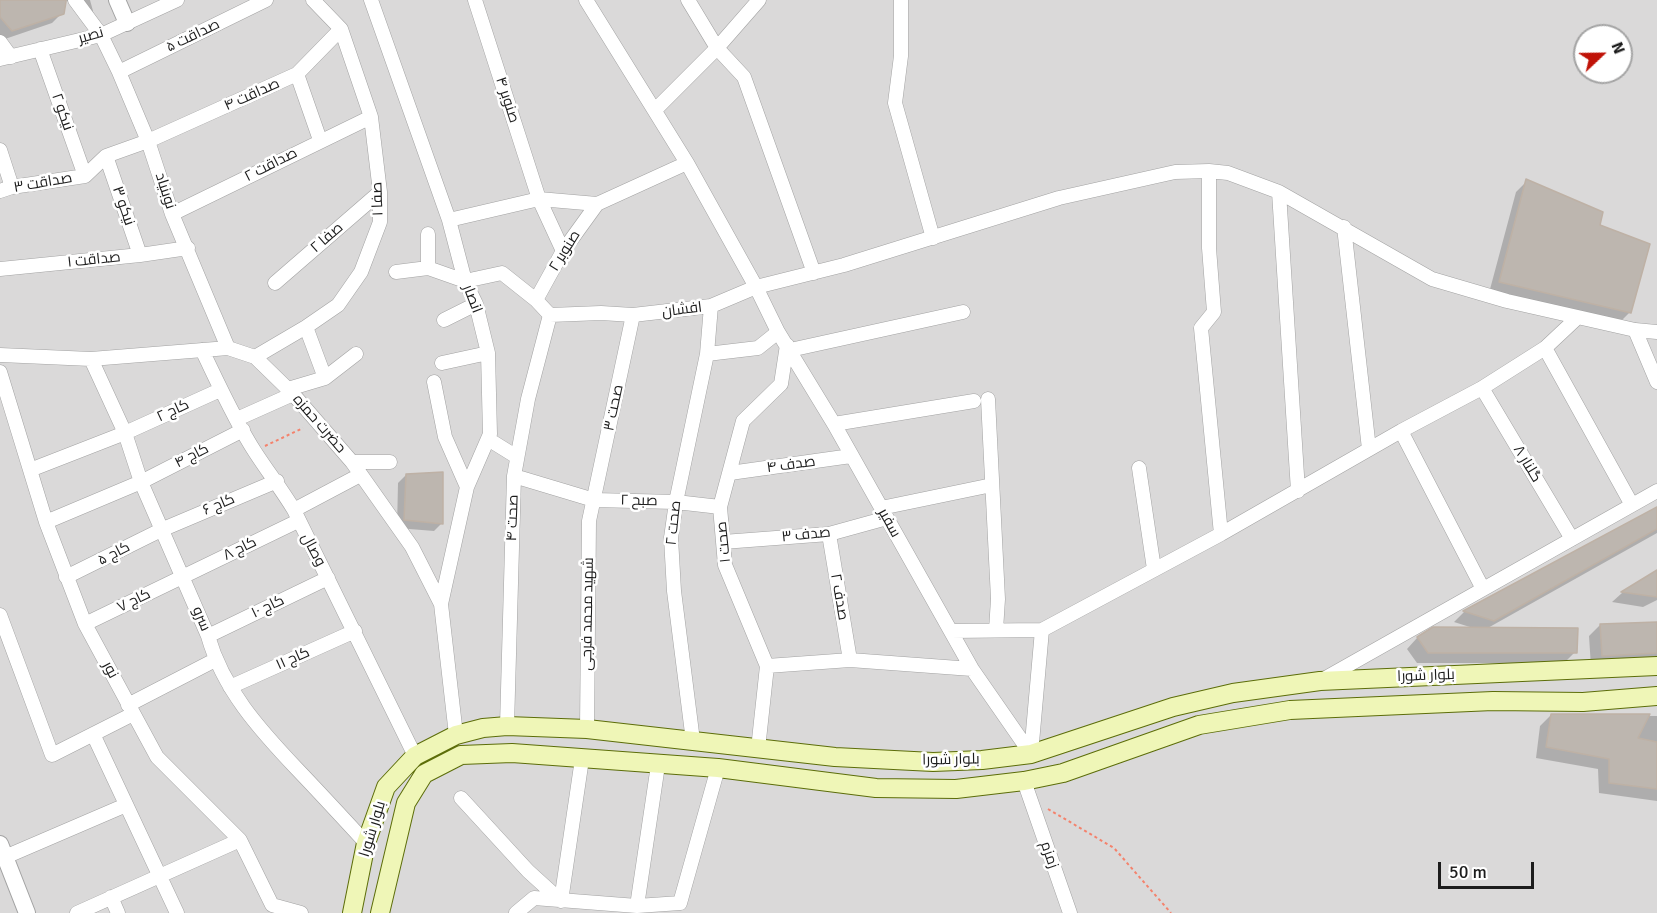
<!DOCTYPE html>
<meta charset="utf-8">
<style>
body{margin:0}
#map{position:relative;width:1657px;height:913px;overflow:hidden;background:#edeae2;font-family:Signika,sans-serif}
canvas{display:block}
.north{position:absolute;left:1573px;top:24px;width:60px;height:60px;box-sizing:border-box;background:#fff;border:2px solid #a4a4a4;border-radius:50%;rotate:68deg;font-size:16px;font-weight:700;line-height:24px;text-align:center;color:#1c1c1c}
.north::after{content:'';display:block;margin:auto;width:21px;height:27px;background:#c01308;clip-path:polygon(50% 0,100% 100%,50% 72%,0 100%)}
.scale{position:absolute;left:1438px;top:862px;width:96px;height:27px;box-sizing:border-box;border:3px solid #1c1c1c;border-top:0;padding-left:8px;font-size:18px;line-height:21px;white-space:nowrap;color:#1c1c1c;-webkit-text-stroke:4px #fff;paint-order:stroke}
</style>
<div id="map">
<canvas width="1657" height="913"></canvas>
<div class="north">N</div>
<div class="scale">50 m</div>
</div>
<script>
const ctx = document.querySelector('canvas').getContext('2d');
ctx.lineJoin = 'round';
function paint(path, color) {
  ctx.fillStyle = color;
  ctx.fill(path, 'evenodd');
}
function stroke(path, color, width, dash) {
  ctx.strokeStyle = color;
  ctx.lineWidth = width;
  ctx.lineCap = dash ? 'butt' : 'round';
  ctx.setLineDash(dash || []);
  ctx.stroke(path);
}
function drawText(font, color, halo, rows, align = 'center') {
  ctx.font = font + ' Signika,Cairo,sans-serif';
  ctx.lineWidth = 5;
  ctx.setLineDash([]);
  ctx.textBaseline = 'middle';
  ctx.strokeStyle = halo;
  ctx.fillStyle = color;
  for (const [text, x, y, turn = 0] of rows) {
    ctx.save();
    ctx.translate(x, y);
    ctx.rotate((+turn || 0) * Math.PI / 180);
    ctx.textAlign = isNaN(turn) ? turn : align;
    if (halo) ctx.strokeText(text, 0, 0);
    ctx.fillText(text, 0, 0);
    ctx.restore();
  }
}
paint(new Path2D(`
 M0 0H1657V913H0ZM1585 36H1621V72H1585Z`), '#dad9d9');
paint(new Path2D(`
 M0 0H90L93 11 84 19 73 4 65 0 62 13 52 23 2 40 0 38Z
 M1527 181 1599 226 1630 312 1619 323 1489 293 1516 192Z
 M406 475 442 523 434 531 397 528 398 483Z
 M1657 509V533L1486 629 1575 652 1564 663H1417L1407 649 1417 638 1434 629 1473 628 1454 622 1464 612Z
 M1657 572V600L1643 607 1612 602 1622 593Z
 M1657 623V663L1591 667 1589 636 1600 625Z
 M1551 715 1657 716V801L1599 793 1598 769 1536 758 1540 726Z`), '#0003');
const building = new Path2D(`
 M0 0H66V2L64 14 12 31 0 17Z
 M1526 179 1603 212 1600 225 1650 244 1631 313 1499 282Z
 M443 472V524L404 520 406 474Z
 M1657 507V529L1494 621 1463 611Z
 M1657 570V597L1621 592Z
 M1657 622V653L1602 656 1600 624Z
 M1433 627 1578 628 1577 653H1428L1417 637Z
 M1551 714H1650L1638 738 1657 742V789L1609 783V759L1546 747Z`);
paint(building, '#bdb6af');
stroke(building, '#beb1a5', 1.5);
const minor = new Path2D(`
 M75 0 101 35 119 72 148 141 172 214 228 348
 M371 0 449 220 465 281 476 304 488 353 490 434 467 487 441 604
 M475 0 539 199 563 251
 M586 0 687 163 756 287 778 332 834 424 972 669 1031 754
 M688 0 717 48 759 0
 M901 0V56L895 103 933 238
 M0 42 11 57
 M40 49 85 176
 M0 59 101 35 177 0
 M119 72 266 0
 M297 74 320 140
 M655 110 717 48 744 77 814 273
 M0 150 12 187
 M106 156 140 255
 M1209 171V248L1214 312 1201 328 1221 534
 M0 191 12 187 85 176 106 156 148 141 297 74 341 29
 M1279 192 1298 491
 M172 214 371 117
 M449 220 539 199 597 204 687 163
 M1344 227 1369 449
 M428 234V268
 M0 269 140 255 188 248
 M396 272 428 268 465 281 502 273 536 300 550 315 601 313 633 315 711 306 756 287 844 265 1059 198 1175 172 1209 171 1228 173 1279 192 1432 279 1507 301 1635 330 1657 332
 M275 283 380 192
 M536 300 563 251 597 204
 M444 320 476 304
 M306 327 325 378
 M1635 330 1657 382
 M1545 348 1632 505
 M202 350C218 383 235 421 255 452 268 472 282 490 294 510L415 756
 M790 350 963 312
 M707 354 758 348 778 332
 M0 355 91 359 228 348 255 357 293 394 352 462 412 547 441 604 456 735
 M255 357 306 327 338 305 361 272 380 222V192L371 117 341 29 313 0
 M91 359 125 433 141 482 208 636C223 689 259 729 297 769 320 793 343 818 366 843
 M442 363 488 353
 M0 372 46 522 85 624 157 757 240 840 272 905 301 913
 M434 382 445 437 467 487
 M1482 388 1572 539
 M288 389 325 378 356 354
 M988 399 998 599 996 630
 M237 419 293 394
 M834 424 974 401
 M1401 431 1483 589
 M488 439 517 457
 M352 462H390
 M1139 468 1154 569
 M30 470 125 433 220 390
 M730 473 851 456
 M514 476 594 500 676 502 720 507
 M881 508 992 485
 M294 510 360 475
 M46 522 141 482 243 430
 M829 534 850 660
 M723 542 829 534 887 518
 M66 577 161 530 277 481
 M0 615 52 755 133 714
 M85 624 298 521
 M951 631 1042 630
 M208 636 328 578
 M767 666 850 660 972 669
 M1322 680 1657 491
 M230 687 355 631
 M128 705 215 660
 M507 726 514 476 528 399 550 315
 M587 729 589 521 633 315
 M93 734 177 913
 M693 741 674 591 671 538 676 502 707 354 711 306
 M758 749 767 666 725 565 720 507 743 421 781 384 787 345
 M1031 754 1042 630 1221 534 1401 431 1482 388 1545 348 1577 318
 M1024 781 1070 913
 M461 798 528 871 561 901
 M5 857 126 805
 M111 897 118 913
 M561 901 582 759
 M637 906 680 903 718 768
 M77 913 240 840
 M516 913 534 898 637 906 658 765`);
const tertiary = new Path2D(`
 M117 0 127 23
 M0 844 27 913`);
const secondary = new Path2D(`
 M352 913 366 843 386 787 415 756 456 735 483 728 507 726 587 729 835 757 933 762 982 760 1031 754 1173 707 1233 693 1320 681 1657 666
 M380 913 406 803 424 774 461 755 512 753 718 768 876 788 956 789 1024 781 1063 773 1199 725 1290 710 1493 701 1583 702 1657 696`);
stroke(minor, '#a3a3a3', 15);
stroke(tertiary, '#a3a3a3', 18);
stroke(secondary, '#5c6d09', 20);
stroke(new Path2D(`
 M265 446 303 428
 M1048 809 1114 848 1171 913`), '#f4826c', 2, [3, 3]);
stroke(minor, '#fff', 14);
stroke(tertiary, '#fff', 16);
stroke(secondary, '#eff6b7', 18);
drawText('15px', '#1c1c1c', '#fff', [
 ["نصیر",91,36,-16],
 ["صداقت ۵",193,36,-26],
 ["صداقت ۴",252,95,-24],
 ["صنوبر ۴",507,100,72],
 ["نیکو ۲",62,112,71],
 ["صداقت ۲",271,165,-27],
 ["صداقت ۳",43,183,-10],
 ["نوبنیاد",165,191,72],
 ["صفا ۱",378,199,-92],
 ["نیکو ۳",123,206,71],
 ["صفا ۲",327,238,-41],
 ["صنوبر ۲",565,251,-58],
 ["صداقت ۱",94,260,-6],
 ["انصار",472,299,69],
 ["افشان",682,310,-7],
 ["صحت ۳",614,408,-78],
 ["کاج ۲",173,411,-25],
 ["حضرت حمزه",319,424,49],
 ["کاج ۴",192,456,-27],
 ["گلنار ۸",1527,464,59],
 ["صدف ۴",791,465,-8],
 ["صبح ۲",639,501,1],
 ["کاج ۶",219,505,-23],
 ["صحت ۴",513,518,-88],
 ["صحت ۲",674,523,-84],
 ["سفیر",889,523,61],
 ["صدف ۳",806,535,-6],
 ["صحت ۱",724,542,-96],
 ["کاج ۸",240,549,-26],
 ["وصال",313,550,62],
 ["کاج ۵",114,554,-27],
 ["صدف ۲",839,597,80],
 ["کاج ۷",134,601,-26],
 ["کاج ۱۰",268,607,-26],
 ["شهید محمد فرجی",588,614,-89],
 ["سرو",201,619,67],
 ["کاج ۱۱",293,659,-24],
 ["نور",110,670,62],
 ["بلوار شورا",1426,676,-2],
 ["بلوار شورا",951,760,-1],
 ["بلوار شورا",373,829,-73],
 ["زمزم",1049,855,71]
]);
</script>
